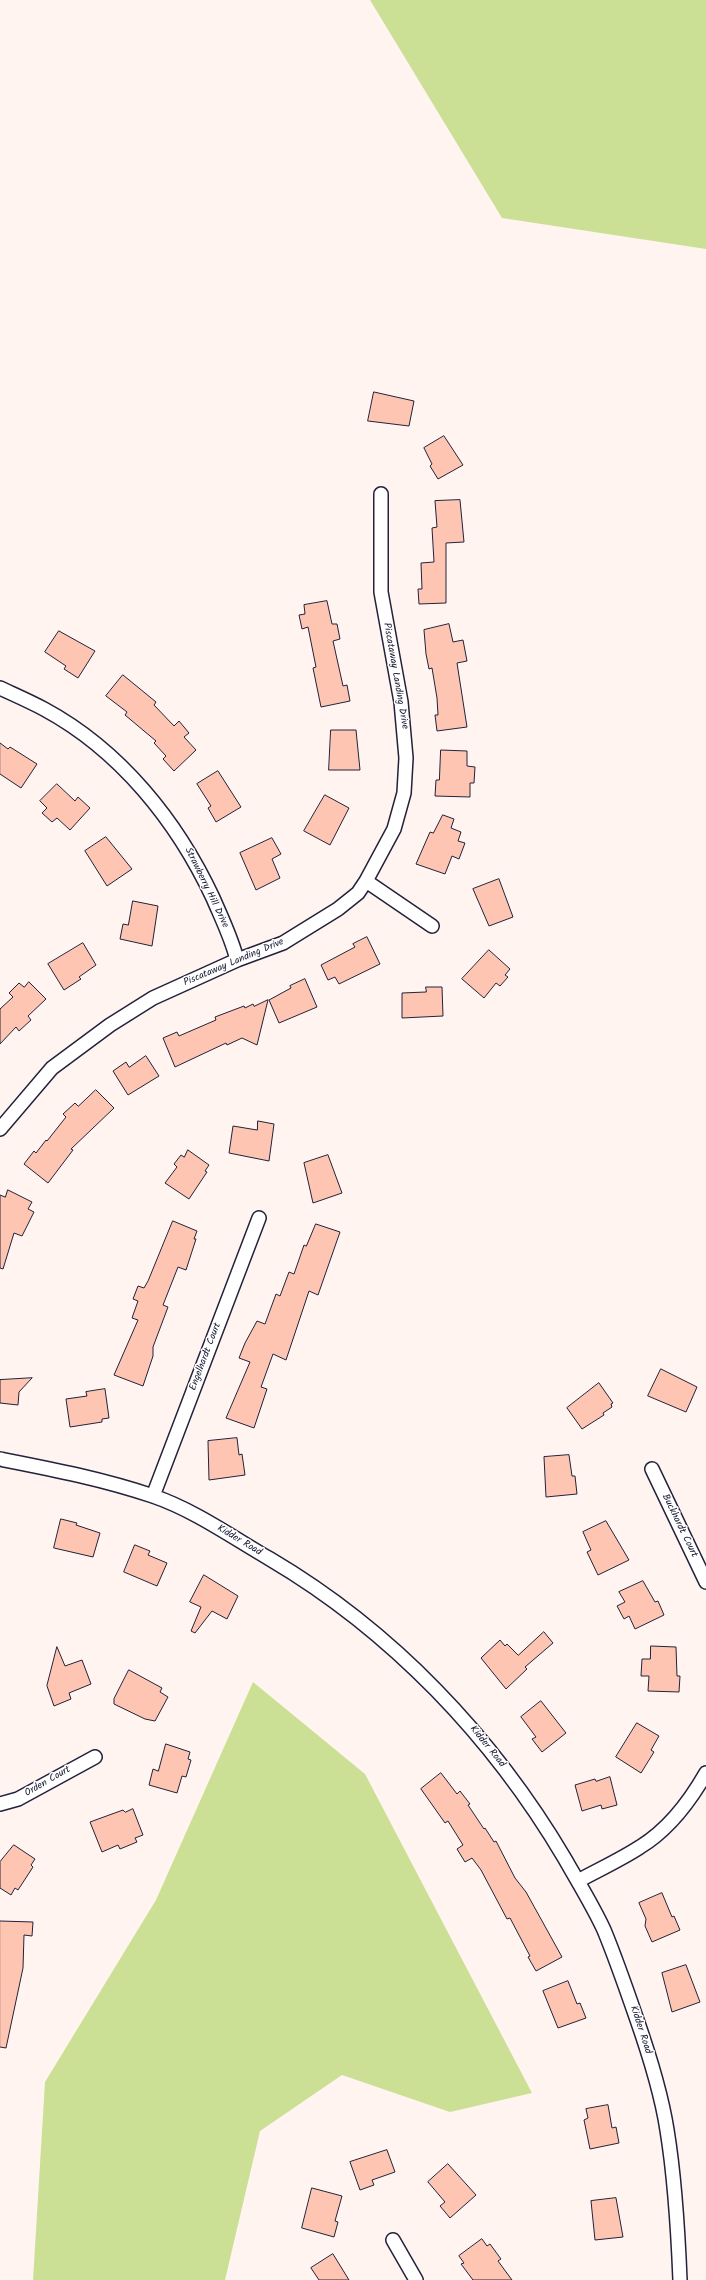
<!DOCTYPE html>
<style>
body{margin:0}
canvas{display:block;background:#fff4f0}
</style>
<canvas width="706" height="2280"></canvas>
<script>
const ctx = document.querySelector('canvas').getContext('2d');
ctx.lineJoin = 'round';
function paint(path, color) {
  ctx.fillStyle = color;
  ctx.fill(path, 'evenodd');
}
function stroke(path, color, width, dash) {
  ctx.strokeStyle = color;
  ctx.lineWidth = width;
  ctx.lineCap = dash ? 'butt' : 'round';
  ctx.setLineDash(dash || []);
  ctx.stroke(path);
}
function drawText(font, color, halo, rows, align = 'center') {
  ctx.font = font + ' Kalam,sans-serif';
  ctx.lineWidth = 3;
  ctx.setLineDash([]);
  ctx.textBaseline = 'middle';
  ctx.strokeStyle = halo;
  ctx.fillStyle = color;
  for (const [text, x, y, turn = 0] of rows) {
    ctx.save();
    ctx.translate(x, y);
    ctx.rotate((+turn || 0) * Math.PI / 180);
    ctx.textAlign = isNaN(turn) ? turn : align;
    if (halo) ctx.strokeText(text, 0, 0);
    ctx.fillText(text, 0, 0);
    ctx.restore();
  }
}
paint(new Path2D(`
 M370 0H706V249L502 218Z
 M253 1682 365 1774 532 2093 450 2112 342 2075 260 2131 225 2280H33L45 2082 156 1900Z`), '#cbe095');
const building = new Path2D(`
 M374 392 414 401 409 426 368 421Z
 M444 436 463 465 438 479 430 466 432 464 424 448Z
 M460 500 464 542 446 543V603L419 604 418 589H422L421 563 434 562 432 528 437 527 435 501Z
 M327 601 332 624H337L340 639 333 641 343 686 347 685 350 701 321 707 313 668 316 667 308 627 302 629 299 615 305 614 304 605Z
 M449 624 453 642 463 640 467 661 457 663 467 727 437 731 435 715H438L437 698 432 668 429 669 426 654 424 630Z
 M59 631 95 651 78 678 64 669 66 666 45 652Z
 M123 675 156 702 154 705 174 726 179 721 189 733 184 737 196 750 174 771 163 759 166 756 154 743 156 741 125 715 127 712 106 696Z
 M331 730H356L360 770H329Z
 M0 743 8 749 10 747 37 764 21 788 0 774Z
 M441 750 467 751V766L475 767 474 783H470V797L435 796 436 780H439Z
 M218 771 241 807 216 822 208 808 211 806 197 784Z
 M57 784 75 801 78 797 90 808 70 830 57 818 52 822 42 813 47 808 40 801Z
 M325 795 349 808 330 845 304 831Z
 M443 815 454 819 451 828 461 832 458 841 465 843 459 859 452 856 445 874 416 864 430 832 433 833Z
 M106 837 132 869 107 886 85 851Z
 M272 838 281 854 272 859 280 878 256 890 240 853Z
 M499 879 513 917 489 926 473 889Z
 M133 901 158 906 152 946 120 939 123 924 128 925Z
 M367 937 380 964 339 984 335 977 328 980 321 965 355 947 353 944Z
 M83 943 96 965 79 977 81 979 64 990 48 964Z
 M489 950 510 969 505 975 508 977 500 986 496 983 484 998 462 979Z
 M305 979 317 1007 279 1023 269 1000 291 988 290 986Z
 M29 982 46 999 28 1016 31 1020 19 1031 16 1027 0 1044V1009L13 997 9 993 19 983 24 987Z
 M426 987H442L443 1016 402 1018V993L426 992Z
 M268 1000 257 1045 242 1038 227 1045 226 1043 175 1067 163 1038 177 1032 179 1036 216 1020 215 1017 244 1006 245 1008 253 1004 254 1006Z
 M146 1056 159 1076 128 1095 113 1071 126 1062 129 1067Z
 M96 1090 114 1108 71 1149 73 1150 48 1183 24 1164 34 1151 36 1153 46 1140 47 1141 66 1117 63 1114 75 1103 78 1106Z
 M258 1121 274 1124 269 1161 229 1153 233 1126 257 1130Z
 M188 1150 209 1165 205 1171 207 1172 189 1199 165 1183 177 1167 174 1164 181 1155 184 1157Z
 M328 1155 342 1193 313 1203 304 1163Z
 M8 1190 32 1202 28 1209 34 1212 22 1236 14 1233 3 1269 0 1268V1195L5 1197Z
 M173 1221 197 1231 194 1239H196L186 1270 178 1267 163 1305 168 1307 153 1347V1356L143 1386 114 1375 138 1320 132 1318 138 1301 133 1299 138 1286 144 1288 148 1281Z
 M316 1224 340 1232 318 1295 309 1291 286 1360 273 1354 261 1387 267 1389 254 1428 226 1418 250 1362 239 1358 245 1343 257 1321 265 1324 276 1294 280 1296 289 1272 294 1274 304 1245 306 1246Z
 M661 1369 697 1387 686 1412 648 1396Z
 M32 1378 19 1392 18 1405 0 1403V1380Z
 M599 1383 613 1403 611 1404 612 1407 603 1413 604 1415 582 1429 567 1408Z
 M105 1389 109 1418 102 1419V1422L70 1427 66 1399 87 1396 86 1392Z
 M237 1438 239 1455 242 1454 245 1475 209 1480 208 1441Z
 M569 1455 572 1476H575L577 1494 546 1497 544 1457Z
 M61 1519 77 1523 76 1525 100 1533 93 1557 54 1548Z
 M606 1521 629 1560 598 1575 587 1552 591 1550 583 1532Z
 M135 1545 150 1551 148 1555 167 1563 157 1586 124 1572Z
 M204 1575 238 1596 227 1619 212 1611 195 1633 191 1631 201 1607 190 1602Z
 M643 1581 655 1602 658 1601 664 1615 635 1629 629 1616 624 1619 617 1606 625 1602 619 1592Z
 M544 1632 553 1643 525 1667 527 1669 506 1689 481 1658 500 1640 505 1646 507 1644 518 1655Z
 M651 1646 676 1647 677 1676H680L679 1692 648 1691 649 1676H641L642 1659H650Z
 M57 1647 65 1666 82 1660 91 1684 69 1693 71 1699 54 1706 47 1686Z
 M129 1670 162 1688 160 1692 168 1697 155 1721 145 1719 114 1704V1699Z
 M541 1701 566 1733 542 1752 532 1739 536 1737 521 1717Z
 M637 1723 659 1736 651 1750 654 1752 641 1773 616 1757Z
 M166 1744 190 1752 188 1759 191 1760 186 1777 182 1776 177 1793 149 1785 153 1769 158 1771Z
 M441 1773 457 1794 460 1791 470 1804 468 1805 484 1829 485 1828 494 1842 496 1841 515 1878 526 1892 562 1957 536 1971 528 1957 530 1956 510 1918 507 1919 481 1870 472 1858 465 1862 457 1849 463 1845 448 1821 445 1823 421 1789Z
 M610 1777 617 1805 602 1809 601 1805 582 1811 575 1785 595 1779 596 1781Z
 M133 1809 143 1835 135 1838 137 1842 120 1849 118 1845 102 1852 90 1822 123 1810 125 1812Z
 M14 1845 35 1859 31 1865 33 1867 18 1890 15 1888 11 1895 0 1888V1862Z
 M662 1893 672 1917 674 1916 680 1930 652 1942 645 1926 646 1919 639 1903Z
 M0 1921 33 1922 32 1936 24 1935 23 1968 6 2048 0 2047Z
 M686 1965 700 2002 672 2012 662 1973Z
 M568 1981 577 2004 580 2003 586 2018 558 2028 543 1991Z
 M608 2105 612 2128 616 2127 619 2143 590 2149 584 2120 588 2118 586 2109Z
 M387 2150 395 2172 372 2180 374 2185 360 2190 350 2162Z
 M448 2164 476 2195 450 2218 440 2206 445 2202 428 2182Z
 M312 2188 342 2196 335 2221 338 2222 334 2237 302 2228Z
 M616 2198 623 2237 595 2240 591 2201Z
 M482 2239 487 2246 490 2244 501 2259 498 2261 512 2280H473L461 2264 464 2263 459 2256Z
 M333 2254 349 2280H319L311 2268Z`);
paint(building, '#fec6b2');
stroke(building, '#22223b', 1);
const street = new Path2D(`
 M0 688C15 695 29 701 44 709 120 750 177 821 213 898 222 919 232 939 237 960
 M366 881 432 926
 M0 1129 52 1068 110 1025 153 998 237 960 283 943 338 909 358 893 366 881 394 829 404 793 406 758 401 702 381 592V494
 M0 1459C51 1469 103 1479 153 1496 194 1510 232 1537 270 1559 392 1631 493 1737 565 1859 578 1882 593 1906 604 1930 616 1959 626 1988 636 2017 649 2054 661 2091 667 2130 675 2179 678 2230 680 2280
 M652 1469 706 1582
 M153 1496 259 1218
 M0 1804 18 1799 95 1757
 M578 1881C598 1870 620 1860 640 1847 668 1830 690 1801 706 1773
 M393 2240 416 2280`);
stroke(street, '#22223b', 16);
stroke(street, '#fff', 13);
drawText('10px', '#22223b', '#fff', [
 ["Piscataway Landing Drive",395,676,80],
 ["Strawberry Hill Drive",206,888,64],
 ["Piscataway Landing Drive",234,963,-23],
 ["Engelhardt Court",206,1357,-69],
 ["Buckhardt Court",679,1526,64],
 ["Kidder Road",239,1541,31],
 ["Kidder Road",487,1747,51],
 ["Orden Court",48,1782,-30],
 ["Kidder Road",640,2030,72]
]);
</script>
